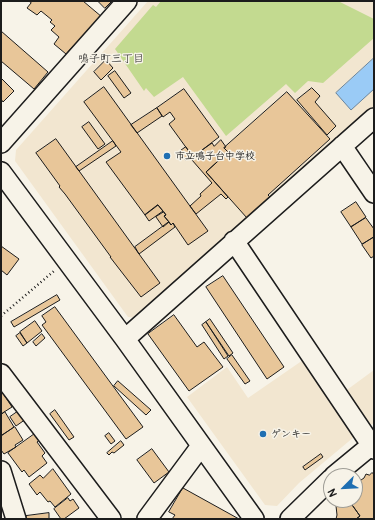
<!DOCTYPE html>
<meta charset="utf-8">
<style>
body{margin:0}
#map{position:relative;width:375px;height:520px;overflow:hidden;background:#f7f3e8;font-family:Pangolin,sans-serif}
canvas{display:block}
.frame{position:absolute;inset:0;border:2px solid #1c1c1c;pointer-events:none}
.north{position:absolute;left:323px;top:468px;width:40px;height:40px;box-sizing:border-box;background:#f7f3e8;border:1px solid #9f9d96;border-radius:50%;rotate:246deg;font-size:11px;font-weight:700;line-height:16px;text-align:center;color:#1c1c1c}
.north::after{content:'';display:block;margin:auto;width:14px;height:18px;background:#1f6fb2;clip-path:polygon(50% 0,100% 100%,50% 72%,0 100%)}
</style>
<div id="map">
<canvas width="375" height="520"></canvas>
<div class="frame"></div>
<div class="north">N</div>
</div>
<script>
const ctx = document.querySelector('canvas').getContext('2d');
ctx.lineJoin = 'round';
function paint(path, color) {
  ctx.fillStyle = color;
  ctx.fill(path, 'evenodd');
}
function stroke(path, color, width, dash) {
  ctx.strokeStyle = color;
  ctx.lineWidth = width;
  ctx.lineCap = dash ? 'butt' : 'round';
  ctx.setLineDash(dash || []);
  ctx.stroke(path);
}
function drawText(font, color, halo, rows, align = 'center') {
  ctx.font = font + ' Pangolin,"Klee One",sans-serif';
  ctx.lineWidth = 3;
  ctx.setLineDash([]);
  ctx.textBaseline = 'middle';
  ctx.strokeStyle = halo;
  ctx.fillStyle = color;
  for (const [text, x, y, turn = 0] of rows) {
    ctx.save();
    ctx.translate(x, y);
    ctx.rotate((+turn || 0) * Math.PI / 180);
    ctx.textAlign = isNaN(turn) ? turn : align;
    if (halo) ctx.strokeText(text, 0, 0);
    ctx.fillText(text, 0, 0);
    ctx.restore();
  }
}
paint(new Path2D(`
 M148 1H374V107L136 318 128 317 15 161 16 150Z
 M306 358 355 431 354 437 299 483 277 506 265 505 187 397 227 367 248 398Z
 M374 370V423L371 425 365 423 344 392Z`), '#f2e6d0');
paint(new Path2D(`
 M161 1H338L374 19V38L323 83 308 81 295 93 286 84 226 136 183 77 154 97 146 88 144 91 115 49 153 5 156 7Z`), '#c3da90');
const water = new Path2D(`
 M374 58V89L351 110 336 93Z`);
paint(water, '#9acbf6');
stroke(water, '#68859f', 1);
const building = new Path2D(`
 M29 1H83L102 17 77 46 75 44 66 54 54 44 59 37 51 30 55 26 50 22 52 20 41 11 37 15 27 8 31 3Z
 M98 1H112L105 8Z
 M1 31 48 72 34 89 1 61Z
 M106 60 113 68 101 80 94 72Z
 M115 71 131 93 124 98 108 76Z
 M1 78 14 91 3 102 1 99Z
 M104 87 208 231 188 245 173 223 171 225 169 222 164 216 166 215 158 205 145 215 106 162 121 152 84 102Z
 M312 88 320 96 315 102 336 126 327 135 297 100Z
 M184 89 219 137 193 157 169 124 175 119 170 112 163 117 157 108Z
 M287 92 330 139 268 195 270 197 247 218 206 172 228 152 224 148Z
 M157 108 162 116 137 133 131 125Z
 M89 122 105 144 98 149 82 127Z
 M56 139 160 283 141 297 110 257H111L65 194 59 187 60 186 36 153Z
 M221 140 226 147 224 148 228 152 206 172 228 197 226 199 221 194 196 214 190 206 201 196 200 194 212 183 192 160 196 157 195 155 212 143 214 146Z
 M113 141 116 146 79 171 76 167Z
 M186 147 192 156 185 160 179 152Z
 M356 202 366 217 351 227 341 212Z
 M158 205 163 211 149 221 145 215Z
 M164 212 166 215 164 216 169 222 163 227 156 217Z
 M366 218 374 229V237L362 244 351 227Z
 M169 222 171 225 173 223 175 227 139 254 135 247Z
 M374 237V256L371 258 362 245Z
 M1 246 19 259 7 275 1 270Z
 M223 276 284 367 267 379 206 287Z
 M57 295 60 300 14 327 11 322Z
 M55 307 143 427 126 439 42 325 46 322 42 316Z
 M174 315 197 347 204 342 223 367 189 391 148 334Z
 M210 319 233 353 229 356 206 322Z
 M35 321 42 331 27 343 20 332Z
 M206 322 228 356 224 359 202 325Z
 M20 333 27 343 23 346 16 336Z
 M42 334 45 338 36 346 33 342Z
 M232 355 250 381 245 384 227 359Z
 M118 381 151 410 146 415 114 386Z
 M1 390 12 407 1 414Z
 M20 410 26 419 16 426 10 417Z
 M55 410 74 437 69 440 50 414Z
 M5 412 14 427 1 436V415Z
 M15 427 23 440 15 445 16 447 4 454 1 450V436Z
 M36 433 41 439 37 442 45 453 42 456 47 463 29 477 24 470 22 472 8 453Z
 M109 433 115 441 111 444 105 436Z
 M121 441 124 445 114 453 112 452 109 455 107 453Z
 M152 449 169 472 154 483 137 460Z
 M321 454 323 457 305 470 303 467Z
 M53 469 71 494 55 507 50 501 48 502 40 492 37 495 29 484 40 475 43 478Z
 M372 473H374V519H356L360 516 350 502 353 500H355V484L364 478 366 474 369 475Z
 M183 488 239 519H172L175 515 169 512Z
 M68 498 70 501 73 499 79 508 64 519H61L54 509Z
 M335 500H353L350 502 360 516 356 519H336L337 515 336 506 333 501Z
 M49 513V519H26V516Z`);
paint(building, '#e8c699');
stroke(building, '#1c1c1c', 1);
const minor = new Path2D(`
 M1 143 127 1
 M342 146 374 193
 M1 172 125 339 254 519
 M234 241 374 449
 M125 339 374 118
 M1 374 111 519
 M1 471 16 519
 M334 476 374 443
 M147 519 201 446
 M290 519 331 479`);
stroke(minor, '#1c1c1c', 22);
stroke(new Path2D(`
 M1 316 54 271`), '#1c1c1c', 2.5, [1, 3]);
stroke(minor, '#f7f3e8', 19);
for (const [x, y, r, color] of [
 [167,156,4,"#1f6fb2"],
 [263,434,4,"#1f6fb2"]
]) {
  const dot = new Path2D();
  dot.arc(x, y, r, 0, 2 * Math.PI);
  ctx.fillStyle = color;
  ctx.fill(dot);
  stroke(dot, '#f7f3e8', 1.5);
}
drawText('bold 10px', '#1c1c1c', '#f7f3e8', [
 ["市立鳴子台中学校",175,156],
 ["ゲンキー",271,434]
], 'left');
drawText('11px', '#1c1c1c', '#f7f3e8', [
 ["鳴子町三丁目",111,59]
]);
</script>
